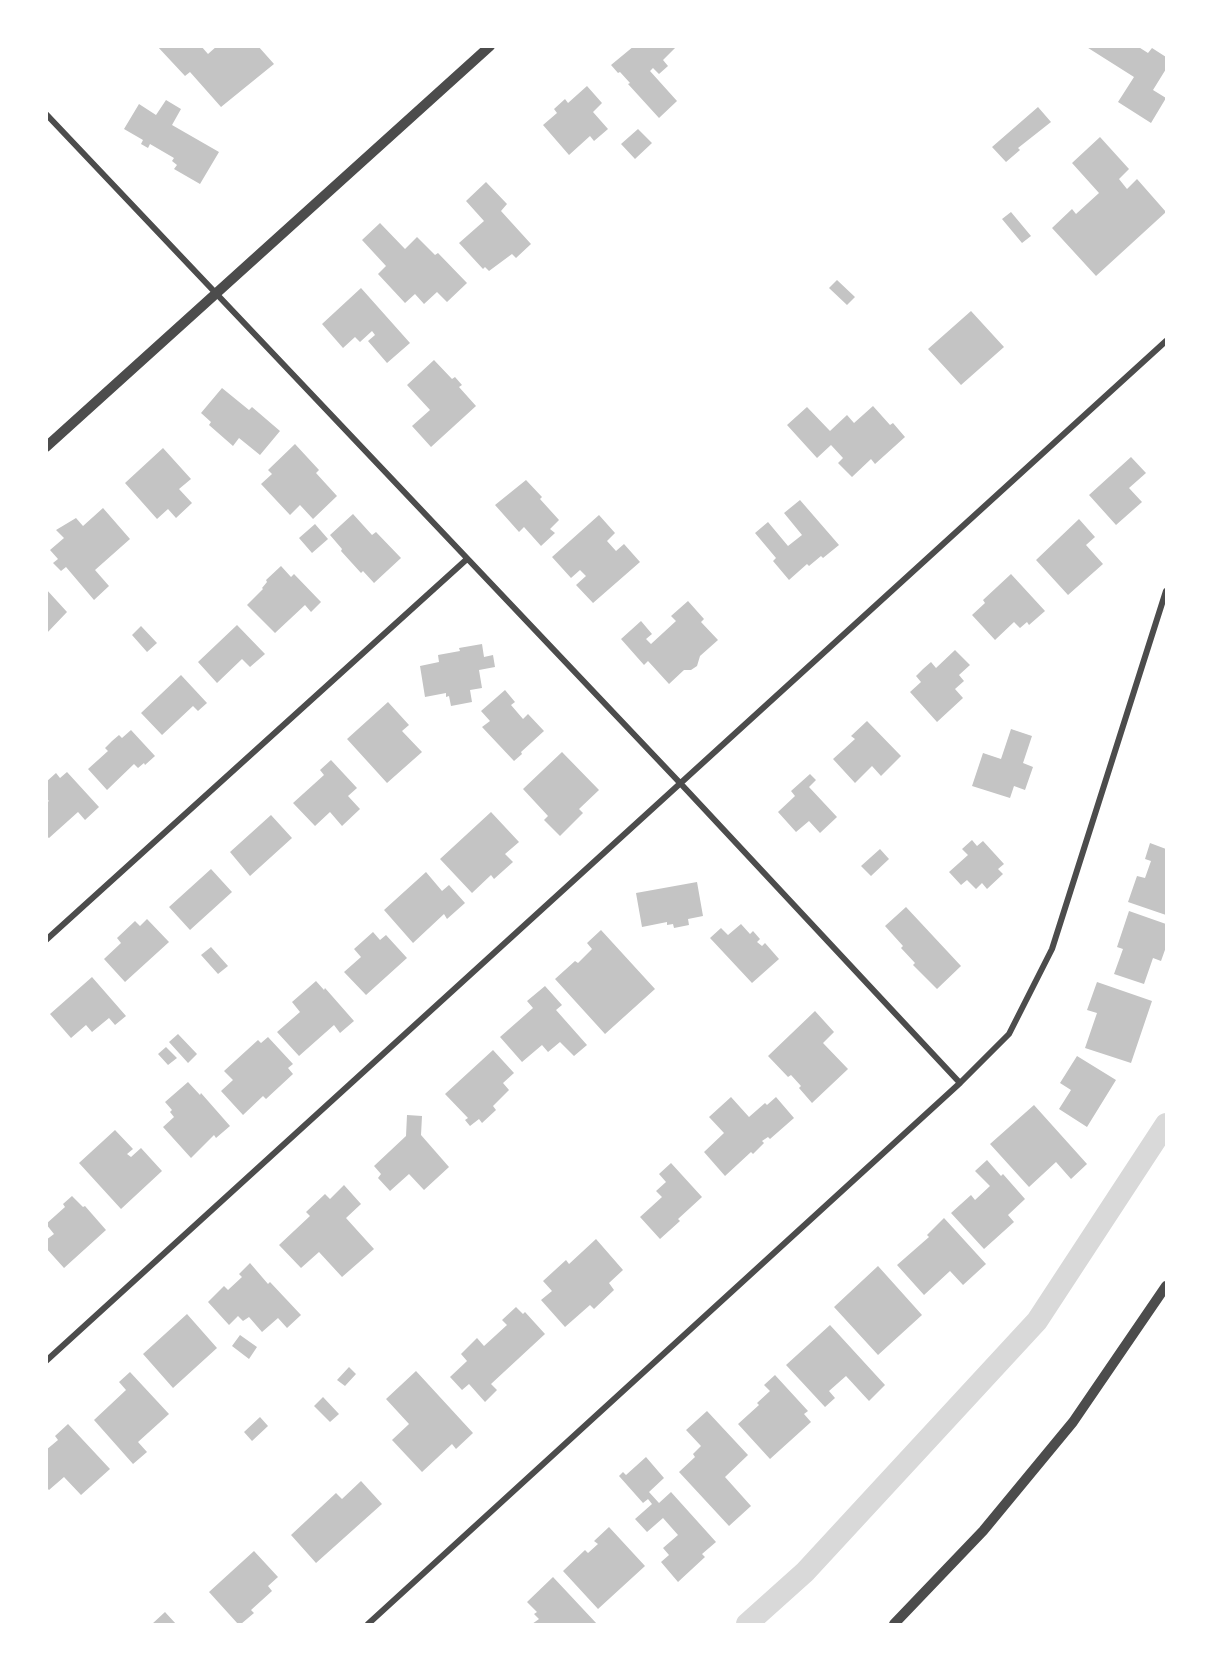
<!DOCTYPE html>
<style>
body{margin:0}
#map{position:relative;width:1213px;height:1671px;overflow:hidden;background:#fff;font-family:Spectral,serif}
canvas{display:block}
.frame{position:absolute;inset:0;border:48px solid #fff;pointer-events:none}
</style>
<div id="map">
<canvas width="1213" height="1671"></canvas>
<div class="frame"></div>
</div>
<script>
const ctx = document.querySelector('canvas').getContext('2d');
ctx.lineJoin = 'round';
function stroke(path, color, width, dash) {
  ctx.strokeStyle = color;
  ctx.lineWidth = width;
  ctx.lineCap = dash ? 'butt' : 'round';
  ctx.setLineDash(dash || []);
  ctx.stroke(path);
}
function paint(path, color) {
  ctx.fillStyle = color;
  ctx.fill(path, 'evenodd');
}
stroke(new Path2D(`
 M747 1624 805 1572 1037 1321 1166 1124`), '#d9d9d9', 22);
paint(new Path2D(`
 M157 46H201L208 54 217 46H258L274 64 221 107 190 72 185 76Z
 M634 46H677L663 60 668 66 659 74 653 68 650 71 677 101 659 118 628 84 630 83 620 72 618 73 611 65Z
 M1085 46H1137L1148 53 1152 48 1166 57V69L1153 90 1166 98 1151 123 1118 102 1134 77Z
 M587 86 602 103 593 112 608 129 594 141 590 136 569 155 543 125 557 113 554 109 565 99 568 103Z
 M166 100 181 109 172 125 219 152 200 184 174 169 177 165 172 161 174 158 150 144 148 148 141 144 143 140 124 129 139 104 156 115Z
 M1038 107 1051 122 1018 148 1020 150 1006 162 992 147Z
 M638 129 652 143 635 159 621 144Z
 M1100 137 1129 169 1119 179 1127 189 1137 179 1166 212 1096 276 1052 228 1072 209 1076 214 1099 193 1072 163Z
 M486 182 507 204 501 211 531 244 516 258 512 254 489 271 485 267 483 269 459 243 484 221 466 201Z
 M1011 212 1031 236 1022 243 1002 219Z
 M380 223 405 249 417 237 435 255 438 253 467 283 447 302 437 292 424 304 415 294 405 303 378 274 386 266 362 240Z
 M837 280 855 297 847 305 829 288Z
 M361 288 410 343 387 363 368 341 375 335 372 331 360 342 355 337 343 348 322 324Z
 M971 311 1004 347 961 385 928 349Z
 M434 360 452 379 455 377 462 385 459 387 476 406 431 447 412 426 430 410 407 385Z
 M222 388 249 410 252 407 280 431 260 455 239 438 233 446 209 425 211 422 201 413Z
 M873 406 890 425 893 423 905 437 875 464 871 459 852 477 838 463 843 458 831 445 817 458 787 425 807 407 830 431 847 415 854 423Z
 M295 444 319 470 316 473 337 496 313 519 300 505 290 515 261 484 272 474 268 470Z
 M163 448 191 479 179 489 192 503 176 518 168 509 157 519 125 483Z
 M1131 457 1146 473 1129 488 1142 502 1116 525 1089 495Z
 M526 480 542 497 540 499 559 520 550 529 555 533 541 546 524 527 519 532 495 505Z
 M800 500 839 545 823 558 821 556 809 566 807 564 789 580 773 561 776 558 755 533 768 522 788 546 802 535 784 513Z
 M103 508 130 539 95 570 109 586 94 600 66 567 61 571 53 563 58 559 50 550 64 538 56 530 76 518 83 526Z
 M353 514 372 535 376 532 401 558 374 583 363 571 361 573 341 551 342 549 330 535Z
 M599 515 615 533 607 541 616 551 624 544 640 562 593 603 576 585 586 576 580 570 571 578 552 557Z
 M1079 519 1095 537 1086 545 1103 564 1068 595 1036 560Z
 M315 524 328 539 312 553 299 538Z
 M281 566 291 577 294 574 321 602 311 612 305 605 275 633 247 605 263 589 262 588 267 582 266 580Z
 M1011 574 1045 611 1029 625 1027 622 1020 628 1014 622 995 640 972 615 985 603 983 600Z
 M46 589 67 612 46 634Z
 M688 601 704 619 701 622 718 640 700 656 697 666 691 670H684L669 684 648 661 644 665 621 639 641 621 652 634 646 639 651 644 676 621 671 616Z
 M237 625 265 654 250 667 242 659 217 683 198 662Z
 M141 626 157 643 147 652 132 635Z
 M482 644 484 657 493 655 495 667 479 670 482 688 470 690 472 702 451 706 449 696 446 697V693L425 697 420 666 439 662 438 655 460 651 459 648Z
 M955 650 970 665 959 675 964 681 955 689 963 698 937 722 910 692 921 682 916 676 923 669 931 662 936 668Z
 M181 675 207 703 198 711 193 706 162 735 141 713Z
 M505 690 515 702 511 705 523 719 528 714 544 731 521 752 522 754 514 761 482 727 490 721 481 711Z
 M388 702 409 725 402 731 422 752 387 783 347 739Z
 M867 721 901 756 881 776 872 766 855 783 833 759 855 739 851 736Z
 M1011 729 1032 736 1023 763 1033 767 1025 790 1014 786 1010 798 972 786 983 753 1001 759Z
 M131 730 155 756 145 765 144 763 138 768 134 764 107 790 88 769 108 751 105 748 112 741 119 735 122 738Z
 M562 752 599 790 579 809 583 813 560 836 544 820 548 816 523 789Z
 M331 760 357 788 348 796 360 809 342 826 330 812 315 826 293 803 324 775 320 770Z
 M67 772 99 807 85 820 78 812 49 838 46 836V803L49 801 46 798V782L56 773 60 778Z
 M810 774 816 780 809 787 837 817 820 833 809 821 796 832 778 812 795 796 791 791Z
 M491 812 519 842 505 854 513 862 494 879 491 875 472 893 440 859Z
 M271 815 292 838 250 876 230 852Z
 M972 840 977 846 983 841 1004 864 998 869 1003 874 987 889 982 883 976 889 967 880 961 885 949 872 968 855 962 849Z
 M1150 843 1166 849V915L1128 902 1137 876 1145 878 1151 861 1145 859Z
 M880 849 889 859 871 876 861 866Z
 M211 869 232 892 190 930 169 907Z
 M426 872 442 891 449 885 465 903 447 919 444 914 413 943 384 910Z
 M697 882 703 916 688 919 689 925 674 928 673 924 667 925V922L642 927 636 893Z
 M906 907 961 966 937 989 913 965 915 963 901 948 903 946 885 926Z
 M1129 911 1166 924V947L1161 961 1153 958 1144 984 1114 974 1123 949 1117 947Z
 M147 919 169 942 125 982 104 959 121 943 117 938 135 921 140 926Z
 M741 924 750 934 753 931 760 939 757 942 762 946 765 943 779 959 752 983 710 938 721 928 728 935Z
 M601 930 655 989 605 1034 555 979 575 961 578 963 592 949 587 943Z
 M373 932 380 940 386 935 407 958 366 995 344 972 361 957 354 949Z
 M211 947 228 966 218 974 201 955Z
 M92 977 126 1016 115 1025 109 1018 92 1032 86 1025 71 1038 50 1014Z
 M316 981 324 990 325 988 354 1021 340 1033 334 1025 299 1056 277 1032 300 1012 292 1002Z
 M1097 982 1152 1001 1131 1063 1085 1048 1097 1013 1087 1010Z
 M545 986 562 1005 556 1010 587 1045 574 1056 560 1042 548 1052 542 1045 522 1062 500 1037 533 1008 527 1001Z
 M815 1011 834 1032 823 1043 848 1069 812 1103 799 1088 801 1086 791 1075 788 1077 768 1056Z
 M178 1034 197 1054 188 1063 169 1042Z
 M268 1037 293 1064 288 1068 293 1074 266 1099 263 1096 243 1115 221 1091 233 1080 224 1071 258 1040 261 1043Z
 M166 1047 177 1058 168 1065 158 1054Z
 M493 1050 514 1073 503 1083 509 1090 493 1106 496 1110 482 1123 479 1119 470 1126 465 1120 468 1118 445 1094Z
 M1077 1056 1116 1080 1087 1127 1059 1109 1071 1090 1060 1083Z
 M188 1082 200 1095 201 1093 230 1126 216 1138 214 1135 191 1158 163 1127 174 1117 170 1112 172 1110 165 1102Z
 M731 1097 749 1117 765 1103 767 1105 776 1097 794 1118 770 1139 768 1137 762 1141 764 1143 753 1154 751 1152 725 1176 704 1152 724 1133 709 1117Z
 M1034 1105 1087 1164 1071 1179 1056 1162 1029 1187 990 1144Z
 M407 1115 422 1116 421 1135 449 1167 424 1190 409 1174 390 1191 378 1178 381 1174 374 1166 406 1136Z
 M115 1130 133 1149 127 1154 131 1157 141 1148 162 1171 121 1209 79 1163Z
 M987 1160 1001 1176 1003 1174 1025 1199 1008 1215 1014 1222 984 1249 951 1213 971 1195 975 1200 990 1186 975 1171Z
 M671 1163 702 1197 678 1219 680 1221 660 1239 640 1217 662 1197 656 1191 666 1182 659 1174Z
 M344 1185 361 1204 346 1218 374 1249 342 1277 319 1252 301 1268 279 1245 310 1216 306 1212 325 1194 330 1199Z
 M72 1196 83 1207 85 1206 106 1230 64 1268 46 1248V1240L54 1234 46 1224 65 1207 63 1204Z
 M944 1218 986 1264 963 1285 950 1271 924 1295 897 1265 929 1237 927 1235Z
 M596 1239 623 1270 609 1283 614 1290 594 1309 590 1305 565 1327 541 1300 552 1291 543 1281 566 1260 569 1264Z
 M250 1263 268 1284 270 1282 301 1315 287 1328 278 1318 262 1332 249 1317 243 1321 238 1316 229 1325 208 1302 224 1286 228 1290 242 1277 239 1274Z
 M878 1266 922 1315 878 1355 834 1307Z
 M516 1307 523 1314 525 1312 545 1334 491 1384 497 1390 485 1402 469 1384 462 1390 450 1377 467 1361 461 1354 477 1338 484 1346 507 1325 502 1320Z
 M187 1314 217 1348 173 1388 143 1354Z
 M830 1325 885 1385 869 1401 846 1376 829 1391 835 1398 825 1407 786 1365Z
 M240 1335 257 1347 249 1359 232 1346Z
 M349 1367 356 1374 345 1386 337 1380Z
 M416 1371 473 1433 456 1449 452 1444 422 1472 392 1440 409 1424 386 1399Z
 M130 1372 169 1414 138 1442 147 1452 133 1464 94 1420 126 1390 119 1382Z
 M775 1375 808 1411 804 1414 811 1422 770 1459 738 1424 759 1405 757 1403 770 1391 764 1385Z
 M323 1397 339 1414 330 1422 314 1406Z
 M707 1411 748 1455 725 1477 751 1506 729 1526 679 1472 695 1457 693 1454 701 1446 686 1430Z
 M260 1417 268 1426 252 1441 244 1432Z
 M68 1424 110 1469 81 1495 64 1477 49 1490 46 1487V1450L58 1440 55 1436Z
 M646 1457 664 1478 649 1492 659 1503 671 1492 716 1542 702 1554 705 1557 678 1582 661 1562 669 1555 663 1548 678 1535 663 1518 647 1532 635 1519 652 1504 648 1499 643 1503 619 1476 623 1472 626 1475Z
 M361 1481 382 1504 316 1563 291 1535 336 1493 342 1499Z
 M609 1527 645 1566 598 1609 563 1571 585 1550 588 1553 598 1544 594 1541Z
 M254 1551 278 1577 268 1586 272 1591 251 1610 254 1613 241 1624H238L209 1592Z
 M553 1577 597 1624H532L539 1619 534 1614 537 1612 527 1602Z
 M165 1612 176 1624H152Z`), '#c4c4c4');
stroke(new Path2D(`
 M46 114 681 784 960 1083
 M46 940 467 559
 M46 1361 1166 341
 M368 1624 960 1083 1009 1034 1052 949 1166 591`), '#4c4c4c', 6);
stroke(new Path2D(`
 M46 447 490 46
 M894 1624 983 1531 1073 1422 1166 1286`), '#4c4c4c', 10);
</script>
